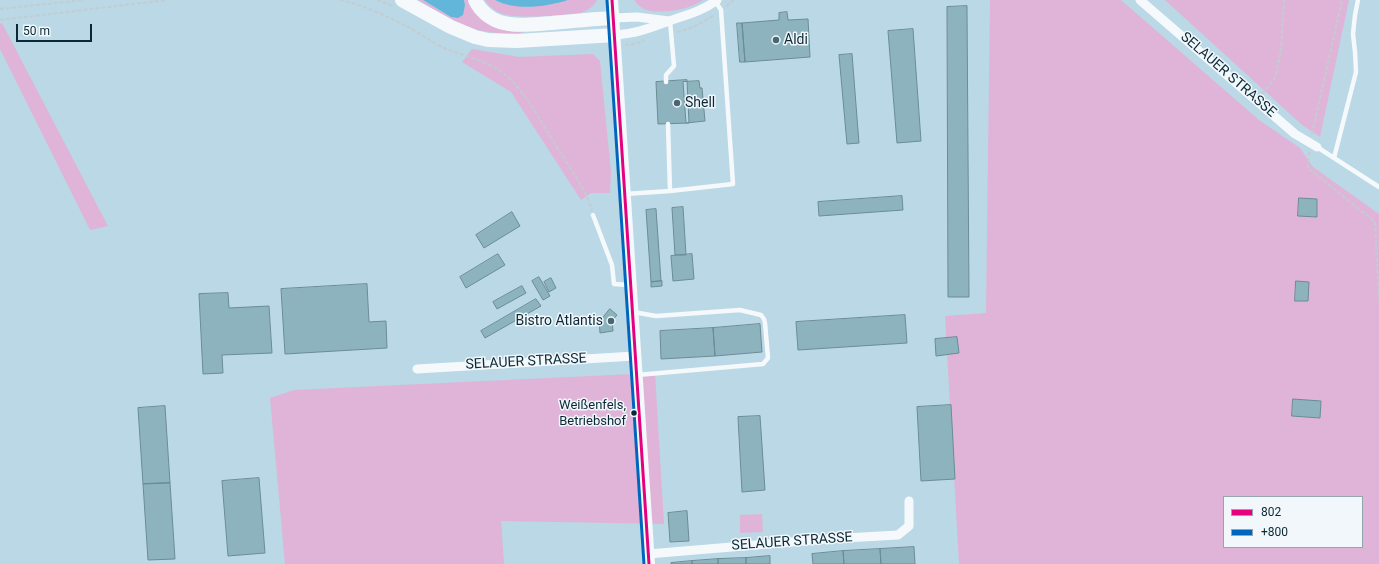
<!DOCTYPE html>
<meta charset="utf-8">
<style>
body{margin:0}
#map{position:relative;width:1379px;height:564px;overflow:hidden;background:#bad8e6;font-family:Roboto,sans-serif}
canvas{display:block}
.legend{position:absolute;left:1223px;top:496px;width:140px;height:52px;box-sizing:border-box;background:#f1f7fb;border:1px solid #95a5ac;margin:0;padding:5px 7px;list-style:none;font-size:12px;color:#0b2935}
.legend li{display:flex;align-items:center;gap:8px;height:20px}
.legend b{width:20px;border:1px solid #95a5ac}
.scale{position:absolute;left:16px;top:24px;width:76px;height:18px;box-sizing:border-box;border:2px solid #0b2935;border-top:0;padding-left:5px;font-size:12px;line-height:14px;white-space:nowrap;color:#0b2935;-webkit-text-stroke:3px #f1f7fb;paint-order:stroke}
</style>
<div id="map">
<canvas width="1379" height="564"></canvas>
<ul class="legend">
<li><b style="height:5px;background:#e5007d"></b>802</li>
<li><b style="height:5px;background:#0065bd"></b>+800</li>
</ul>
<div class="scale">50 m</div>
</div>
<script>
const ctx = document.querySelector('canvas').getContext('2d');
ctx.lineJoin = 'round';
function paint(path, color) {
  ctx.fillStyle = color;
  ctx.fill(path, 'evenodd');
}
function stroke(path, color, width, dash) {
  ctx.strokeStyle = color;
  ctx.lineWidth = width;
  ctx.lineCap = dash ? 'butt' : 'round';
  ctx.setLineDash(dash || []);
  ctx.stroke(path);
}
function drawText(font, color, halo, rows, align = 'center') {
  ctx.font = font + ' Roboto,sans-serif';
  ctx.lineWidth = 3;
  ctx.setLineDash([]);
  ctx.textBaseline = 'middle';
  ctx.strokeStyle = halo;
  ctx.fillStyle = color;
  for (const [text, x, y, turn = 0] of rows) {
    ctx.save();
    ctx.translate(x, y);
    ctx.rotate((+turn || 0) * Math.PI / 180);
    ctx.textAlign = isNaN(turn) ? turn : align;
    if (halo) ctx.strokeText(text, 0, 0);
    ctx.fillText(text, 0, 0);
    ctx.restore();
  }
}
paint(new Path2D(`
 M418 0H423L451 17 465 5 464 0H468C481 26 497 31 524 32L520 33 503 34 477 30 451 20Z
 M485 0H495L500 3 553 4 568 0H597C594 7 587 10 581 13 561 15 513 21 496 11 492 8 487 4 485 0Z
 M634 0H703C689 10 662 14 646 10 641 8 637 4 634 0Z
 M990 0H1121L1259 120 1300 148 1313 167 1379 214V564H959L945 316 986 313ZM1224 497H1362V547H1224Z
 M1165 0H1349L1320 137 1301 124Z
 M2 23 108 226 90 230 0 49V24Z
 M472 49 519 57 593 54 600 61 611 172 610 193H591L581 200 511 92 462 62Z
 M655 373 664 524 501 521 504 564H285L270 398 294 390Z
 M762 514 763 532 740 533V515Z`), '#dfb4d8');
paint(new Path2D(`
 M423 0H464L465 5 463 15 458 18 451 17Z
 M495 0H568C546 7 516 11 495 0Z`), '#62b6d9');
const building = new Path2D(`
 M967 6 969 297H948L947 7Z
 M787 12 788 20 808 19 810 57 745 62 742 23 779 20V13Z
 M737 23H742L745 62H740Z
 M913 29 921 141 897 143 888 31Z
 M852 54 859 143 847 144 839 55Z
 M687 80 689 123 658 124 656 82Z
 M699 81 700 88H702L705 121 686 123 683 82Z
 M902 196 903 210 819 216 818 202Z
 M1299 198 1317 199V217L1298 216Z
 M683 207 686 255H675L672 208Z
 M656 209 661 281 651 282 646 210Z
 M512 212 520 226 484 248 476 235Z
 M498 254 505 265 466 288 460 277Z
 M692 254 694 279 673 281 671 256Z
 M539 277 550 296 543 300 532 281Z
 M551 278 556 288 549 292 544 282Z
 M662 281V286L651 287V282Z
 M1296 281 1309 282 1308 301H1295Z
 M367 284 369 322 386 321 387 348 285 354 281 289Z
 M522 286 526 293 497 309 493 302Z
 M228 293 229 308 269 306 272 353 222 355 223 373 203 374 199 294Z
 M536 299 541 306 485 338 481 331Z
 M610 309 617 315 612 321 613 331 600 333 599 318H602Z
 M905 315 907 343 798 350 796 322Z
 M760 324 762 352 715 356 713 328Z
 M713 328 715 356 661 359 660 331Z
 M957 337 959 353 936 356 935 339Z
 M1293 399 1321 401 1320 418 1292 416Z
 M951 405 955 479 921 481 917 407Z
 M165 406 170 483 143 484 138 408Z
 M760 416 765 490 742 492 738 417Z
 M259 478 265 553 228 556 222 481Z
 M170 483 175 559 148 560 143 484Z
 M687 511 689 541 670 542 668 513Z
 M914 547 915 564H881L880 549Z
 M880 549 881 564H844L843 551Z
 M843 551 844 564H813L812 554Z
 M770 556V564H746V558Z
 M746 558V564H718V559Z
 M718 559V564H692V561Z
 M692 561V564H671V563Z`);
paint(building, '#8db4be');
stroke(building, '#6b8c95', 1);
stroke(new Path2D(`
 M340 0C363 5 387 16 408 27 419 33 430 41 442 47 465 57 492 61 510 79 527 95 538 117 550 136 564 160 583 183 592 210
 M377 0 393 6
 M726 6 734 0
 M0 9 84 0
 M0 20 167 0
 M677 32C692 29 702 22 715 15
 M625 45 636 44 644 40
 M1262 94 1275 78 1281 51 1284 0
 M1312 134 1342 0
 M1309 152 1308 168 1375 222 1379 302`), '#c3cdd1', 2, [4, 2]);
stroke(new Path2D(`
 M666 82V75L674 66 670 21
 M1317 147 1379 187
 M1334 158 1356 72 1355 52 1353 34 1355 15 1358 0
 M670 191 733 184 721 10 715 1
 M625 194 670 191 668 124
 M593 215 612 265 614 284 629 285
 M633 312 656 316 740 310 761 315 764 319 765 323 768 358 763 364 637 375`), '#f5f9fb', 4.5);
stroke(new Path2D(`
 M1140 0 1295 134 1317 147
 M614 18 637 17 669 21
 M615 35C638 33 647 29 669 21 688 14 699 13 717 0
 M417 369 635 356
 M648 554 827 539 898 535 909 526V501`), '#f5f9fb', 9);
stroke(new Path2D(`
 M612 0 649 564`), '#f5f9fb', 12);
stroke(new Path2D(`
 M402 0 451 27 475 37 488 40 517 41 615 35
 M475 0C480 10 489 18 500 22 516 27 535 24 552 23 573 21 593 19 614 18`), '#f5f9fb', 14);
stroke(new Path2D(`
 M612 0 649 564`), '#e5007d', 3);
stroke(new Path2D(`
 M607 0 644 564`), '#0065bd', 3);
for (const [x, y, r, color] of [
 [776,40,4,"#486673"],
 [677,103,4,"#486673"],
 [611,321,4,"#486673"],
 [634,413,3.5,"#0b2935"]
]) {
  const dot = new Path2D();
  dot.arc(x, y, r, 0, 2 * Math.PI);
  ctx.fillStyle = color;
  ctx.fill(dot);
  stroke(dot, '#f1f7fb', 1.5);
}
drawText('13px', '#0b2935', '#f1f7fb', [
 ["Weißenfels,",626,406],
 ["Betriebshof",626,422]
], 'right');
drawText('14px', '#0b2935', '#f1f7fb', [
 ["Aldi",784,40],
 ["Shell",685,103],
 ["Bistro Atlantis",603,321,"right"]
], 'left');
drawText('14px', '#0b2935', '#f1f7fb', [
 ["SELAUER STRASSE",1228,75,41],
 ["SELAUER STRASSE",526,362,-3],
 ["SELAUER STRASSE",792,542,-4]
]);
</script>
